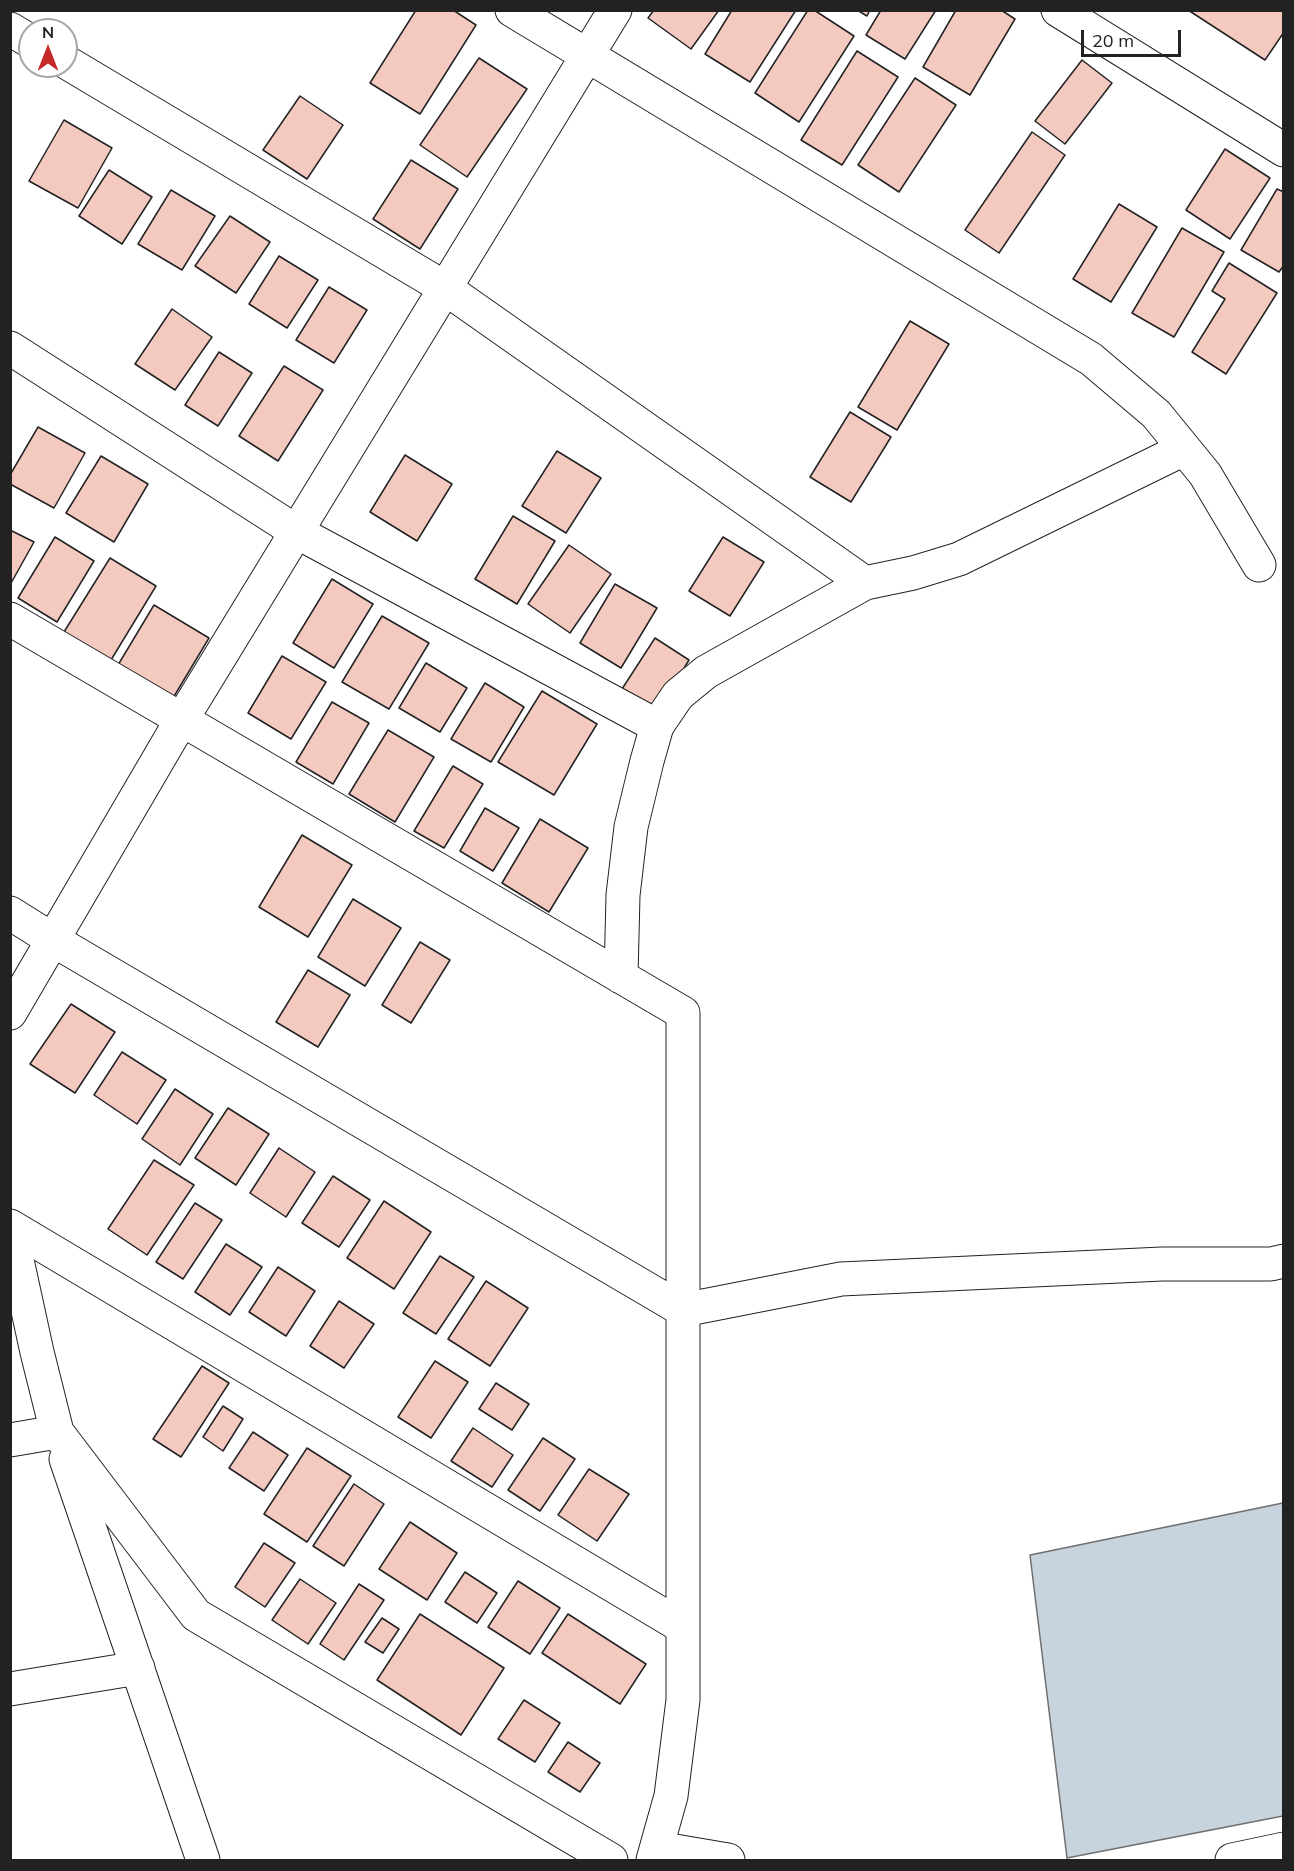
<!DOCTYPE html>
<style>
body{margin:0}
#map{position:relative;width:1294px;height:1871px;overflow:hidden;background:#fff;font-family:Mulish,sans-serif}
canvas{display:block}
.frame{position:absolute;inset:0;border:12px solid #222;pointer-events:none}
.north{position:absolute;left:18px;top:18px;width:60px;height:60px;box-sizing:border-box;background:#fff;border:2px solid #a7a7a7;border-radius:50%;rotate:0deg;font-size:16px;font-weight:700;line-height:24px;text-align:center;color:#222}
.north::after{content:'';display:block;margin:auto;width:21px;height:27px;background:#c62828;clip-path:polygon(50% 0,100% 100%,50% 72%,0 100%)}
.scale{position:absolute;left:1081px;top:30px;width:100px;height:27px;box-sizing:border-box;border:3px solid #222;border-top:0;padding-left:8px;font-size:18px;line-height:21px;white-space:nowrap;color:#222;-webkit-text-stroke:4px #fff;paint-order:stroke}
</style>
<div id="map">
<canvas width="1294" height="1871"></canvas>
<div class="frame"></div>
<div class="north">N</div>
<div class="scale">20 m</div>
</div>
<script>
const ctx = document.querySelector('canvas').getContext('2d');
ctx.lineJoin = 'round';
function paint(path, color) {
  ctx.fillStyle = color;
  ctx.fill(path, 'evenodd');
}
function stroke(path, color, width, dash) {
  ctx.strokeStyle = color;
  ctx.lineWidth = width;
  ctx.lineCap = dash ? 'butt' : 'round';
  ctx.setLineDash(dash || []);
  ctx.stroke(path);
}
const water = new Path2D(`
 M1283 1503V1816L1067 1858 1030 1555Z`);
paint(water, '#c7d3dd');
stroke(water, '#6f6f6f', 1.5);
const building = new Path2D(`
 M416 10H453L476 25 420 114 370 83Z
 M654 10H719L691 49 648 18Z
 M732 10H796L750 82 705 54Z
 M808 10H814L854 36 799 122 755 93Z
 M857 10H870L867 16Z
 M881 10H936L905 59 866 35Z
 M956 10H1001L1015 19 970 95 923 67Z
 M1188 10H1284V32L1265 60Z
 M857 51 898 77 842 165 801 140Z
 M479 58 527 89 467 177 420 145Z
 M1082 60 1112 83 1065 144 1035 121Z
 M915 78 956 105 899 192 858 165Z
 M300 96 343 125 307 179 263 150Z
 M64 120 112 148 78 208 29 181Z
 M1032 132 1065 155 999 253 965 230Z
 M1225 149 1270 178 1230 239 1186 210Z
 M411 160 458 189 420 249 373 219Z
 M109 170 152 197 122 244 79 216Z
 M1277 189 1284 192V265L1279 272 1241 250Z
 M171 190 215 216 182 270 138 244Z
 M1119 204 1157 227 1111 302 1073 279Z
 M230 216 270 242 236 293 195 266Z
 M1182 228 1224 252 1174 337 1132 313Z
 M279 256 318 280 287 328 249 304Z
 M1229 263 1277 293 1226 374 1192 352 1225 299 1212 291Z
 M329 287 367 310 334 363 296 340Z
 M172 309 212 337 175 390 135 364Z
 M910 321 949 344 897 430 858 407Z
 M219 352 252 373 218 426 185 405Z
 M284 366 323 390 278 461 239 436Z
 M850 412 891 437 851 502 810 477Z
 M38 427 85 453 54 508 10 484V475Z
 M557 451 601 478 566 533 522 506Z
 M405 455 452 484 417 541 370 512Z
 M101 456 148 484 114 542 66 513Z
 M513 516 555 541 517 604 475 579Z
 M10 530 34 542 10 585Z
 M55 537 94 561 57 622 18 598Z
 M723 537 764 562 730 616 689 591Z
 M569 545 611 574 570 633 528 604Z
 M110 558 156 586 111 660 64 632Z
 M332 579 373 604 334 668 293 643Z
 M615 584 657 608 621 668 580 643Z
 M154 605 209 638 170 703 115 670Z
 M382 616 429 643 389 709 342 682Z
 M655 638 689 660 658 711 622 689Z
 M282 656 326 682 291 739 248 713Z
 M426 663 467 688 440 732 399 708Z
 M485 683 524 707 491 762 451 739Z
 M542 691 597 724 554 795 498 762Z
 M332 702 369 723 333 784 296 762Z
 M388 730 434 757 395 822 349 794Z
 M453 766 483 784 444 848 414 831Z
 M485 808 519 828 493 871 460 851Z
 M540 819 588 848 549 912 502 883Z
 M302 835 352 865 308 937 259 907Z
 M353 899 401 928 365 986 318 957Z
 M420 942 450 960 411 1023 382 1005Z
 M308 970 350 995 318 1047 276 1022Z
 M71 1004 115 1032 75 1093 30 1064Z
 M122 1052 166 1080 137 1124 94 1095Z
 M175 1089 213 1114 180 1165 142 1139Z
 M228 1108 269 1134 236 1185 195 1158Z
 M279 1148 315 1172 286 1217 250 1193Z
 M154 1160 194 1185 147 1255 108 1229Z
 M333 1176 370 1200 339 1247 302 1223Z
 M384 1201 431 1232 394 1289 347 1258Z
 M195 1203 222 1220 183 1279 156 1262Z
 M226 1244 262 1267 230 1315 195 1292Z
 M440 1256 474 1277 436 1334 403 1313Z
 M278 1267 315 1291 286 1336 249 1312Z
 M486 1281 528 1308 490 1366 448 1339Z
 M339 1301 374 1324 344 1368 310 1346Z
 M435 1361 468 1382 431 1438 398 1417Z
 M202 1366 229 1383 181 1457 153 1439Z
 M496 1383 529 1404 512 1430 479 1409Z
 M223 1406 243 1419 223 1451 203 1437Z
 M473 1428 513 1455 492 1487 451 1461Z
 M253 1432 288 1455 264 1491 229 1468Z
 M543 1438 575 1459 540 1511 508 1490Z
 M307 1448 351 1476 307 1542 264 1514Z
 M589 1469 629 1494 597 1541 558 1515Z
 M354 1484 384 1504 344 1566 313 1546Z
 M410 1522 457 1553 427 1600 379 1569Z
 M264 1543 295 1563 265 1607 235 1587Z
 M465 1572 497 1593 477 1623 445 1602Z
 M300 1579 336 1603 308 1644 272 1620Z
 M518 1581 560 1608 530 1654 488 1627Z
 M359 1584 384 1600 344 1660 320 1644Z
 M420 1614 504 1668 461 1735 377 1680Z
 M568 1614 646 1664 620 1704 542 1653Z
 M382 1618 399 1629 383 1653 365 1642Z
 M524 1700 560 1723 535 1762 498 1739Z
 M568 1742 600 1763 580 1792 548 1772Z`);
paint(building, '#f3c9c0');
stroke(building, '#222', 1.5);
const minor = new Path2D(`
 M512 10 1091 359 1156 414 1205 474 1259 565
 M1058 10 1284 150
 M10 29 30 41
 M66 62 445 288 865 583
 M10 348 297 532 657 726
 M10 619 683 1013V1700L671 1796 653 1860
 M10 913 53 940 683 1310 841 1279 1162 1264H1271L1284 1261
 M621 977 623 895 631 827 647 761 657 726 678 695 706 672 865 583 913 573 959 559 1184 449
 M10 1013 182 719 615 10
 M10 1226 683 1627
 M10 1228 37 1352 57 1432 10 1440
 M57 1432 196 1615 611 1860
 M66 1459 203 1860
 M10 1689 138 1668
 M657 1848 728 1860
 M1232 1860 1284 1849`);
stroke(minor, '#222', 35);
stroke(minor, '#fff', 33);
</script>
